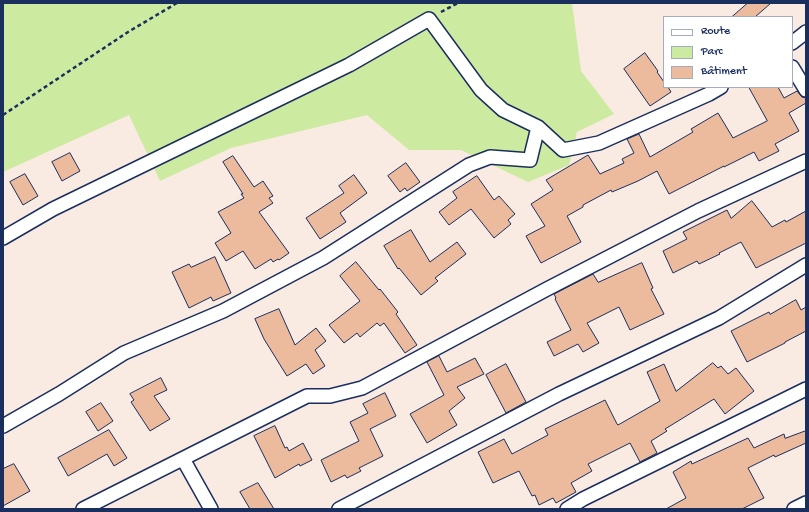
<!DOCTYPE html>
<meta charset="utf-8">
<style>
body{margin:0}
#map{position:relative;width:809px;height:512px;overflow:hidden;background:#f9eae2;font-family:"Gochi Hand",sans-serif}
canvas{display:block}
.frame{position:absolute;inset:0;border:4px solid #1b2f5e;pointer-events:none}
.legend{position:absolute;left:663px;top:16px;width:130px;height:72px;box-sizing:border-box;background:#fff;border:1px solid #a4acbf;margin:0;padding:5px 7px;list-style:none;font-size:12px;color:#1b2f5e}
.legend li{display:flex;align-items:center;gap:8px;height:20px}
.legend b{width:20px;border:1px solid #a4acbf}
</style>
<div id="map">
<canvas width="809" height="512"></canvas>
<div class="frame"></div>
<ul class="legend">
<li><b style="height:5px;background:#fff"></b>Route</li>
<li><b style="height:11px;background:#cdeaa1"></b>Parc</li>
<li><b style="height:11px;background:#ecba9d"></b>Bâtiment</li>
</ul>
</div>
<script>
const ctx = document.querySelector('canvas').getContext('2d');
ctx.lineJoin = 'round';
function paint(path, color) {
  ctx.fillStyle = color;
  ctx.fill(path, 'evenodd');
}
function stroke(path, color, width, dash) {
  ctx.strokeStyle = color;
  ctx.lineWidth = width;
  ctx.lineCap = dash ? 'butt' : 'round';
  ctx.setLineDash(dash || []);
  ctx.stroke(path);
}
paint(new Path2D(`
 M3 3H572L581 71 614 114 577 132 569 165 528 182 461 150H409L367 115 231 148 160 181 129 115 3 172Z`), '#cdeaa1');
const building = new Path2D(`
 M748 3H771L755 17H732Z
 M645 53 658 71 657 72 664 82V87H668L671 92 650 106 624 69Z
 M749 87H778L784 98 797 91 802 97 806 98V103L789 113 799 131 775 144 779 151 759 161 754 152 724 167V166L669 194 657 171 638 181 612 192 611 190 583 205V207L567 216 581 242 541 263 526 236 545 226 531 204 553 190 546 180 588 155 600 174 624 163 622 159 634 153 627 139 639 134 650 157 693 132 691 129 718 113 733 138 767 121Z
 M70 153 80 171 62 181 52 162Z
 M233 156 254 187 263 181 273 196 269 198 273 203 259 212 289 253 279 260 278 259 273 262 271 259 255 269 243 251 226 261 215 243 231 233 218 212 244 198 241 194H243L223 162Z
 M406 163 420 182 407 191 405 188 400 192 388 176Z
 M25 174 38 196 23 205 10 182Z
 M354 175 367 193 340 213 346 222 320 239 306 218 344 193 339 186Z
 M477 176 494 200 499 196 515 214 508 220 511 224 494 238 471 209 449 225 439 212 457 198 453 192Z
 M752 201 772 227 785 220 786 222 806 211V243L756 268 741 242 719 253 720 254 699 264 697 261 673 273 663 251 687 239 683 232 727 210 731 218Z
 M411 230 430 262 457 242 466 254 435 278 438 281 421 295 399 268 398 269 384 246Z
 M215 257 231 293 213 301 211 297 189 308 172 272 189 264 191 267Z
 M356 262 379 290 380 289 398 312 396 314 417 345 405 353 384 323 380 326 377 323 360 337 357 333 344 343 329 325 360 301 340 276Z
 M642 263 653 288 651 289 664 314 630 330 619 307 587 323 599 343 583 352 578 344 554 356 547 342 571 330 555 299 556 298 554 294 593 274 598 282Z
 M796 300 801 310 806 307V331L785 342V343L747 362 731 331 769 312 770 314Z
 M279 309 295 345 316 328 326 341 315 350 325 366 313 374 306 364 287 376 264 339 255 319Z
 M439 356 447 372 475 358 484 374 457 387 465 398 449 411 457 425 427 443 410 414 444 395 427 362Z
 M713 363 718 368 721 366 728 374 736 368 754 391 725 414 714 399 665 429 667 431 651 441 657 453 640 462 630 443 588 464 592 471 571 483 576 492 556 503 553 498 539 505 535 495 532 496 519 471 493 483 478 452 504 439 512 454 548 435 545 429 605 400 617 424 618 425 660 401 647 372 664 364 676 391Z
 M506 364 526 402 506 413 486 375Z
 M161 378 167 390 154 396 170 419 150 431 131 402 134 400 130 394Z
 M385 393 396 416 370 429 383 456 359 468 361 471 347 478 345 475 331 482 321 460 359 441 350 422 368 413 363 404Z
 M101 403 113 421 98 431 86 412Z
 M275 426 285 448 287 447 289 451 303 443 312 460 300 466 299 464 275 478 254 436Z
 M109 430 127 458 114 466 107 454 68 476 58 458Z
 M806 431V443L775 457 774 455 748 468 764 498 742 509H666L686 498 673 472 691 461 692 464 748 438 754 448 784 434 785 438Z
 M14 464 30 491 3 506V469Z
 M258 483 274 509H250L240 492Z`);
paint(building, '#ecba9d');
stroke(building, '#1b2f5e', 1);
const street = new Path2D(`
 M792 43 806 32
 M792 67 806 90
 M3 238 53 209 349 65 429 19 481 90 503 110 538 127 563 150 599 143 709 94 721 87
 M3 426 59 394 124 353 223 311 323 258 469 165 490 157 530 160 538 127
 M183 459 211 509
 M83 509 307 396H330L362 388 547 289 698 211 806 161
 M339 509 559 394 719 318 806 265
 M567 509 583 499 806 389
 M794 509 806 503`);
stroke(street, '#1b2f5e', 16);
stroke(new Path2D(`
 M441 12 458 3
 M3 115 128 32 177 3`), '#1b2f5e', 2.5, [4, 3]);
stroke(street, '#fff', 13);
</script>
